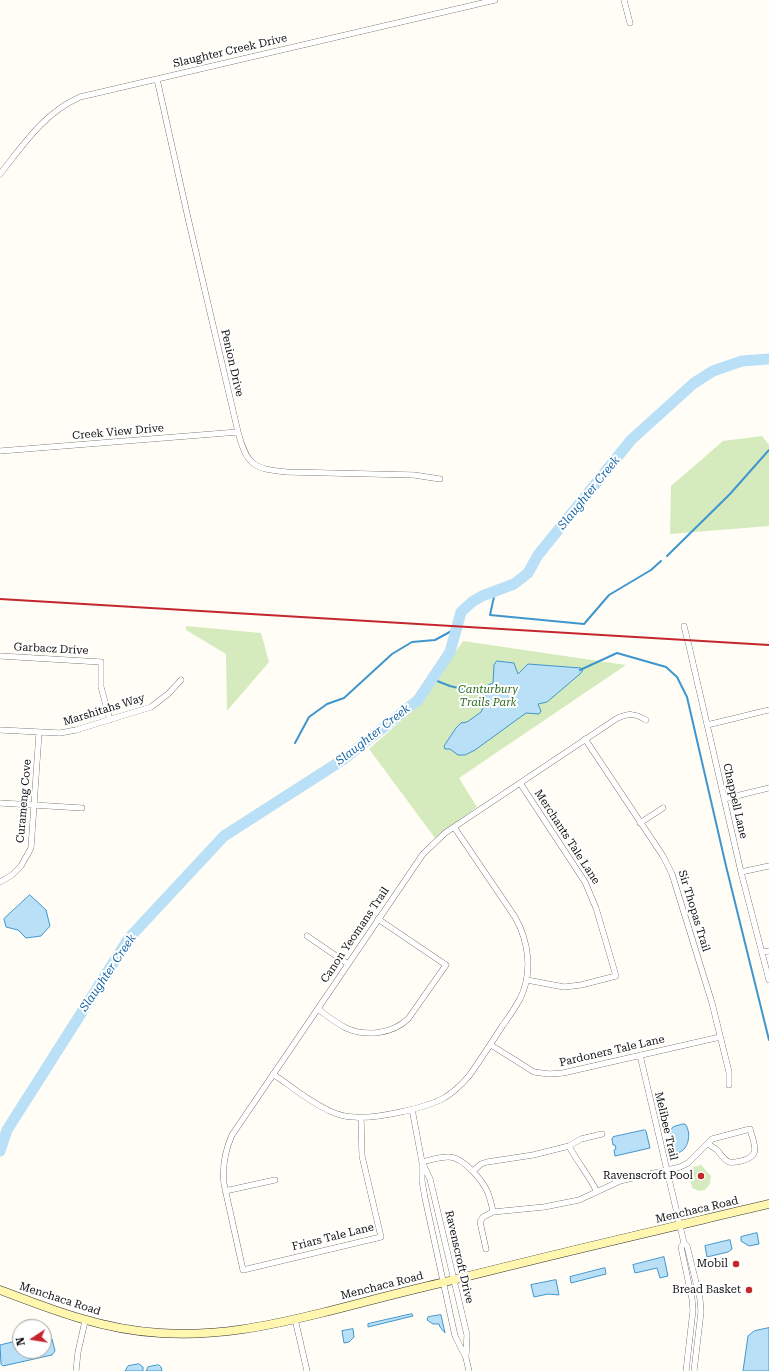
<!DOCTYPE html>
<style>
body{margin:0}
#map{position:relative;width:769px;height:1371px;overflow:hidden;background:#fffdf5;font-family:"Roboto Serif",serif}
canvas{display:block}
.north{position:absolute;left:12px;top:1319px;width:40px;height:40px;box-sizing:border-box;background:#fff;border:1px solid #a0a0a0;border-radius:50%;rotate:258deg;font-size:11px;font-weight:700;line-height:16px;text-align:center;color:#111}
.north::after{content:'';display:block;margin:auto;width:14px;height:18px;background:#c4262e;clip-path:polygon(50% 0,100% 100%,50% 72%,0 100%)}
</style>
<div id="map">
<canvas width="769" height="1371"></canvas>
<div class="north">N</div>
</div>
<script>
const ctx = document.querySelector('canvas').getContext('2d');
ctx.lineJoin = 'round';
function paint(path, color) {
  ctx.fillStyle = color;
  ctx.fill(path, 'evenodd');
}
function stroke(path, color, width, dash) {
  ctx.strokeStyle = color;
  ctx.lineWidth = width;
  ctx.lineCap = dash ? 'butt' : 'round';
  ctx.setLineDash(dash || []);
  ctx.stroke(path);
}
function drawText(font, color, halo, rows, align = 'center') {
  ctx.font = font + ' "Roboto Serif",serif';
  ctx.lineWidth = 4;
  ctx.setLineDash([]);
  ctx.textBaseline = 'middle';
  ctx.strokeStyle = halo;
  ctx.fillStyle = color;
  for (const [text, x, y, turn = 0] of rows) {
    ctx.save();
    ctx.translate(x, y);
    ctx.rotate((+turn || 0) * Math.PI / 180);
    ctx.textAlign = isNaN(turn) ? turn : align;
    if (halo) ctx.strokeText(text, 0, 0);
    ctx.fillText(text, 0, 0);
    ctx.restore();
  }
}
paint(new Path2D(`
 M762 436 769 445V526L670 534 671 486 723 441Z
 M186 626 261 633 269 662 227 711 226 654 186 630Z
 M463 641 626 665 459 778 477 807 435 838 369 749 421 703Z
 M701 1165 711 1176 710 1184 705 1190 699 1191 692 1188 689 1173 694 1167Z`), '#d5ebbd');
const water = new Path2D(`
 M497 661 514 663 518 674 528 664 581 668 583 670 580 674 547 702 538 704 541 711 539 714 526 713 475 750 465 755H458L450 749H445L444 746 456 728 461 723 467 722 481 712 483 708 488 685 493 683 494 665Z
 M30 895 46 910 50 926 41 936 26 938 18 930 6 927 4 919Z
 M683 1124H685C692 1132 689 1152 676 1153L675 1151 670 1131 673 1127Z
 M645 1130 646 1131 650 1148 615 1156 614 1150 616 1149 615 1145H613L612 1139 613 1137Z
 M757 1233 759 1244 749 1246 741 1241V1237Z
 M730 1240 732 1249 728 1252 707 1257 705 1246Z
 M664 1257 668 1276 660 1278 657 1268 635 1273 633 1265Z
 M605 1268 606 1274 571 1283 570 1277Z
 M556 1280 559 1295 548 1294 534 1297 531 1285Z
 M412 1314 413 1316 368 1327V1324Z
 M441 1315 445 1333 440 1327 439 1324H433L427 1320 428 1317Z
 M769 1328V1371H743L748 1336 754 1331Z
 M353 1329 354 1337 349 1342 344 1343 342 1331Z
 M44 1337 52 1339 55 1351 52 1355 3 1366 1 1364 0 1345 20 1340V1351H44Z
 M139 1364 143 1367V1371H125L128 1366Z
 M159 1365 161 1367 162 1371H146L148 1367Z`);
paint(water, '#b9e0f7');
stroke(water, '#3f96cf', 1);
stroke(new Path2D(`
 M667 556 730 494 769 450
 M495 592 490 615 584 624 609 595 651 570 661 561
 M580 670 617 653 666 667 677 677 687 697 726 866 769 1040
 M432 679 450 686 483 694
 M295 743 309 717 327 704 344 698 392 654 412 642 435 640 457 628`), '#3f96cf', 2);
stroke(new Path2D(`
 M0 1151 7 1130 129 938 224 836 344 759 418 700 450 652 461 612 472 602 482 596 514 584 528 573 538 555 631 440 694 383 713 371 742 361 769 359`), '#b9e0f7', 11);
const street = new Path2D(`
 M624 0 630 23
 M157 79 188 218 238 432C247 465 253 469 287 472L414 475 440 479
 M0 174C24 144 44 113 80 97L495 0
 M0 451 238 432
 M684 626 689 646 741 872 769 980
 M0 656 101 662V687L110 720
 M707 725 769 710
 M0 730 60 733 76 730 151 707 168 694 181 680
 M585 739 663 856 672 874 712 1003 729 1072V1085
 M520 783 585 882 596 908 616 976 581 985 564 987 527 980
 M724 799 769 788
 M0 803 82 808
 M640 823 663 808
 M741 872 769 866
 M0 882 12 875 21 866 31 848 39 733
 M307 936 348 964
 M762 952 769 951
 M318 1009C327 1016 336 1023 346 1028 366 1037 392 1034 408 1019L446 965 378 919
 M491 1045 534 1072 549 1074 563 1073 720 1037
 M640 1055 684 1243 687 1246 700 1299 701 1312 694 1371
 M273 1074C292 1087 311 1103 332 1112 339 1115 347 1117 355 1117 376 1119 426 1108 444 1098 454 1092 462 1084 469 1076 481 1059 492 1042 503 1025 509 1017 515 1008 520 999 533 973 529 942 515 917L454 827
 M412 1109 422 1162V1181L425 1198 455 1336 466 1358 469 1371
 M361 1117 362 1156 381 1237 243 1270 224 1184C222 1167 225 1151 232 1135L423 854 445 833 616 719C629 713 634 713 646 720
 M569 1146C577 1162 589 1175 597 1192
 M422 1162C431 1160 441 1156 450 1157 464 1158 483 1181 488 1193 490 1199 492 1205 493 1212
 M423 1164 430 1179 467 1335 466 1356
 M473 1171 481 1164 487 1162 533 1155 569 1146 581 1139 602 1134
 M225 1191 275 1180
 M684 1243 681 1247 692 1299 693 1310 686 1371
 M486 1249 480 1222 483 1217 493 1212 544 1207 579 1200 620 1181 680 1167 688 1163 712 1139 750 1129C754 1145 762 1156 741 1161 737 1162 733 1163 729 1162 724 1160 721 1155 718 1151 715 1148 711 1146 708 1144
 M295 1319 307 1371
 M76 1371 78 1352 85 1321`);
const secondary = new Path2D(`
 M0 1290C52 1310 104 1330 160 1333 216 1337 268 1326 321 1313 361 1303 401 1292 441 1283 550 1255 659 1230 769 1204`);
stroke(street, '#444', 6);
stroke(secondary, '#333', 9);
stroke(street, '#fff', 5.5);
stroke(secondary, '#fff6b0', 8);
stroke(new Path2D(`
 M0 599 769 645`), '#c4262e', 2);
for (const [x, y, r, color] of [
 [701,1176,4,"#c4262e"],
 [736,1264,4,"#c4262e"],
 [749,1290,4,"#c4262e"]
]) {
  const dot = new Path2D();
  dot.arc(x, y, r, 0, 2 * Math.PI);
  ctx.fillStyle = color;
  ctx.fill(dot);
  stroke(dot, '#fff', 1.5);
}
drawText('11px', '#111', '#fff', [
 ["Slaughter Creek Drive",230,51,-13],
 ["Penion Drive",232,363,77],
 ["Creek View Drive",118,432,-5],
 ["Garbacz Drive",51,649,3],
 ["Marshitahs Way",104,710,-17],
 ["Curameng Cove",24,801,-85],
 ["Chappell Lane",735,801,77],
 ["Merchants Tale Lane",567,837,57],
 ["Sir Thopas Trail",694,911,73],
 ["Canon Yeomans Trail",355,935,-56],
 ["Pardoners Tale Lane",612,1051,-13],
 ["Melibee Trail",666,1126,77],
 ["Menchaca Road",697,1210,-13],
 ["Friars Tale Lane",333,1237,-14],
 ["Ravenscroft Drive",459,1257,77],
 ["Menchaca Road",382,1286,-14],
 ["Menchaca Road",60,1299,18]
]);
drawText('italic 11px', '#2f6b1f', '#fff', [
 ["Canturbury",488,690],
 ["Trails Park",488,703]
]);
drawText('11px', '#111', '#fff', [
 ["Ravenscroft Pool",693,1176],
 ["Mobil",728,1264],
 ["Bread Basket",741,1290]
], 'right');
drawText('italic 12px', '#1768a6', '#fff', [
 ["Slaughter Creek",589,493,-51],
 ["Slaughter Creek",373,735,-38],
 ["Slaughter Creek",108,973,-56]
]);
</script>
